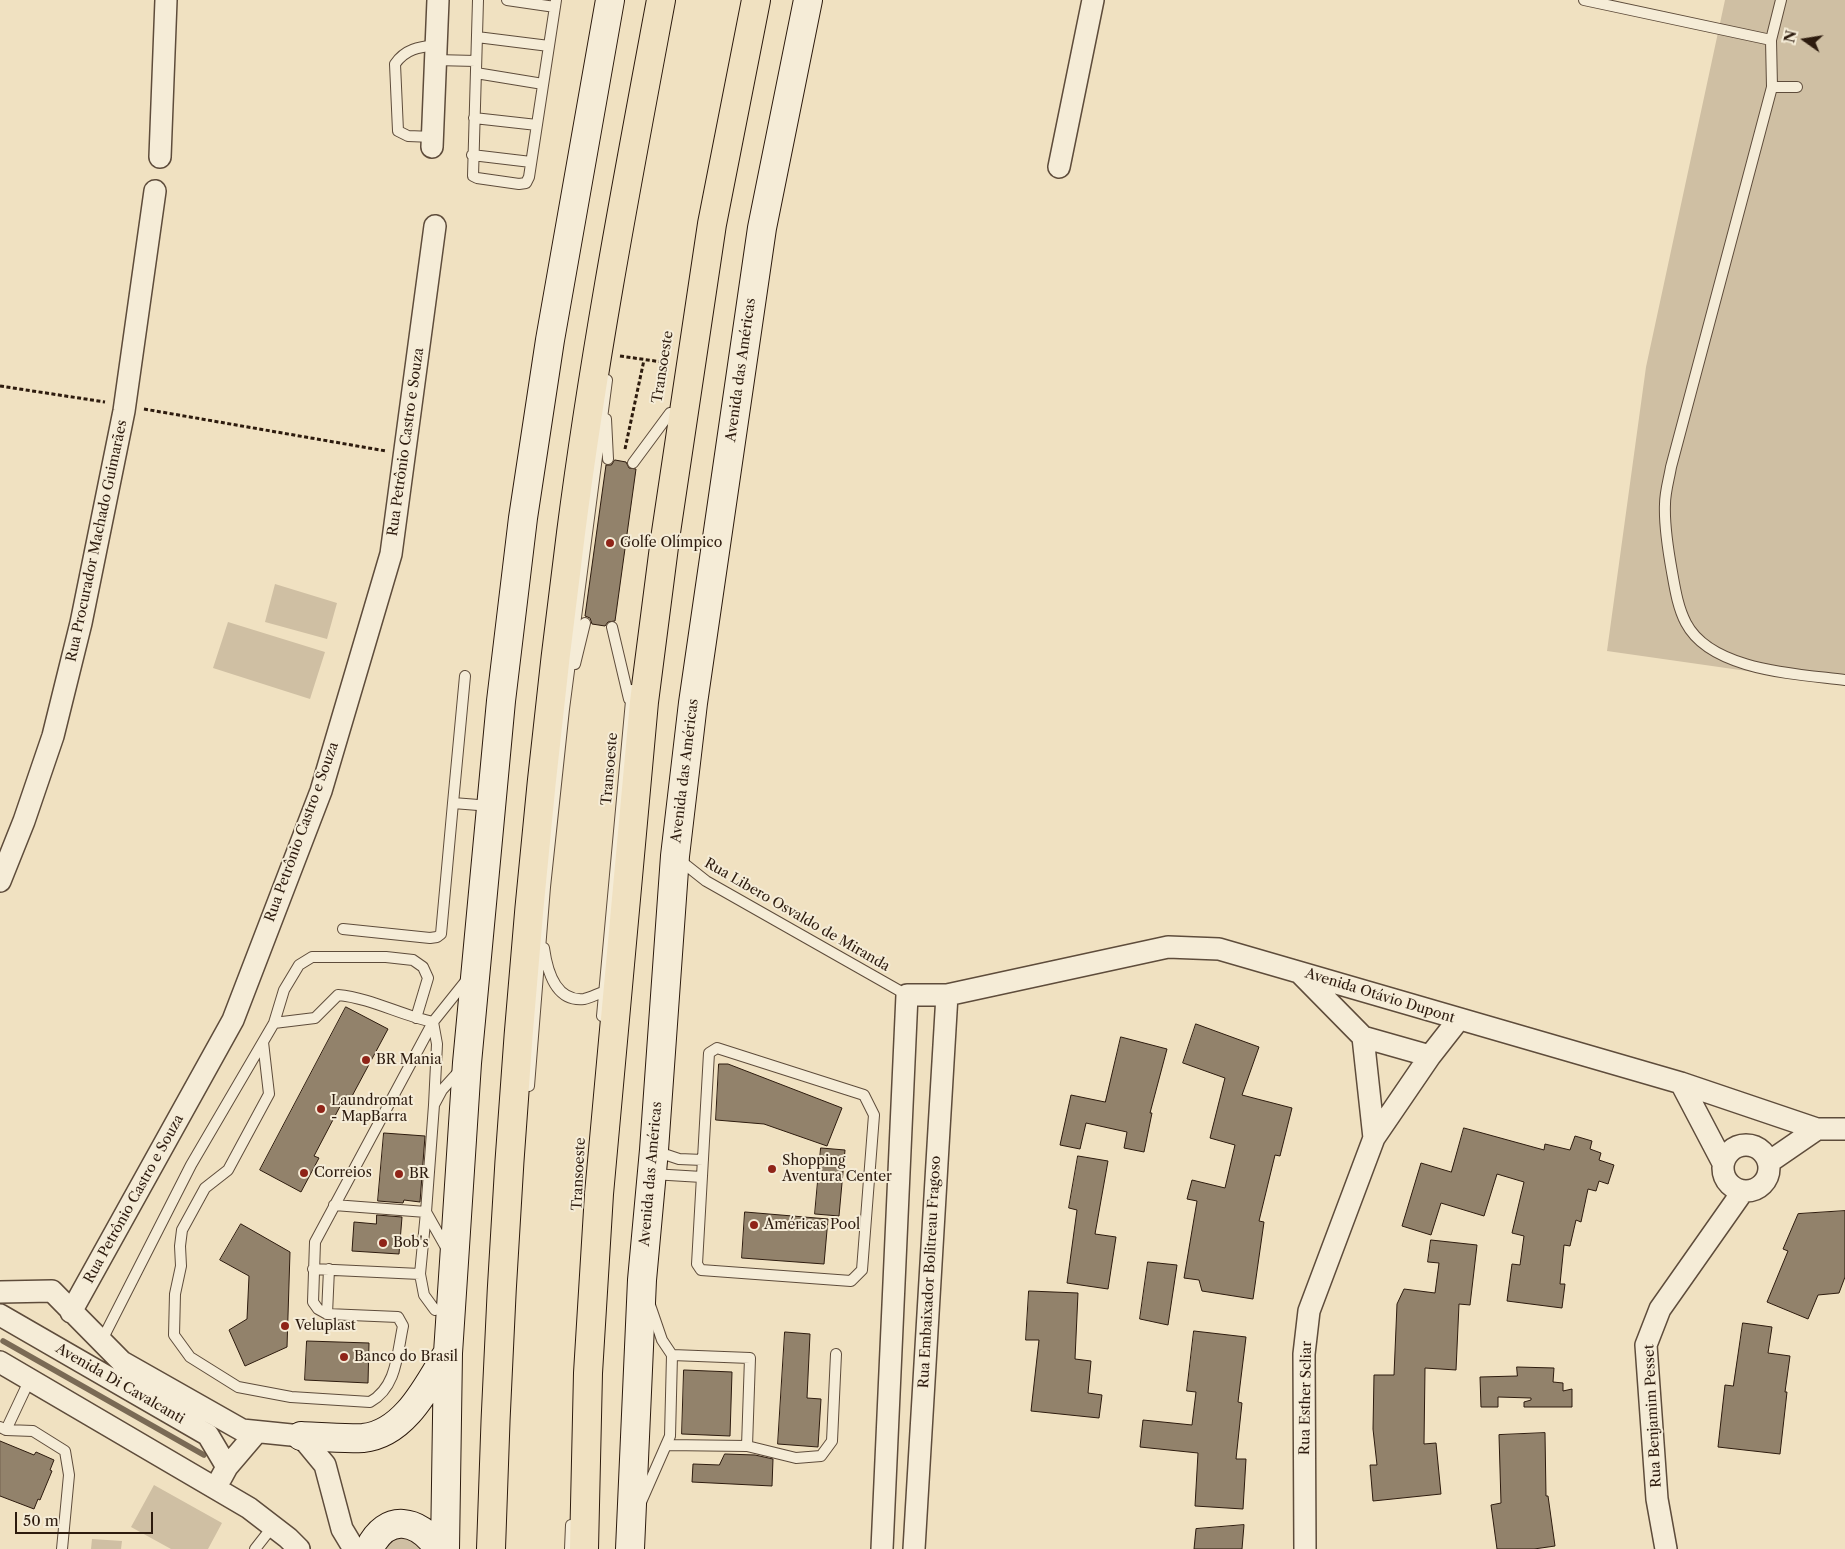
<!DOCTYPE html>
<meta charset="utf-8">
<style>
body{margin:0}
#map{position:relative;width:1845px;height:1549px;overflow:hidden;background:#f0e1c1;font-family:"Libre Caslon Text",serif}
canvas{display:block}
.north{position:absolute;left:1780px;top:15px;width:50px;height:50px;-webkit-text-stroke:4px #f5ecd7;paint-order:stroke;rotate:283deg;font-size:14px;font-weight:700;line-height:20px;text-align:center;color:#2d1b0e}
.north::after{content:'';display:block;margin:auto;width:18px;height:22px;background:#2d1b0e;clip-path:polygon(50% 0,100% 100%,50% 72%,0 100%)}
.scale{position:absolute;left:15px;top:1512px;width:138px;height:22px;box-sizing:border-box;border:2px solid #2d1b0e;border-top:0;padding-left:6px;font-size:15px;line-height:18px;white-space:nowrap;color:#2d1b0e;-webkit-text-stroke:4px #f5ecd7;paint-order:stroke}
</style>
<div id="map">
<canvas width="1845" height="1549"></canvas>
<div class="north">N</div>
<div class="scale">50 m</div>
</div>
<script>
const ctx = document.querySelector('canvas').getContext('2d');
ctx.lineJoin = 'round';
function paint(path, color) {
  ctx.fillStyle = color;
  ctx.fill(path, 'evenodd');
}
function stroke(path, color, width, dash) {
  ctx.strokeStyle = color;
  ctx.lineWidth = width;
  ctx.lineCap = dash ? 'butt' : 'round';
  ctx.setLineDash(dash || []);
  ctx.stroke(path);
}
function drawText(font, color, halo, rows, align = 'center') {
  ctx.font = font + ' "Libre Caslon Text",serif';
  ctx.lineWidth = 4;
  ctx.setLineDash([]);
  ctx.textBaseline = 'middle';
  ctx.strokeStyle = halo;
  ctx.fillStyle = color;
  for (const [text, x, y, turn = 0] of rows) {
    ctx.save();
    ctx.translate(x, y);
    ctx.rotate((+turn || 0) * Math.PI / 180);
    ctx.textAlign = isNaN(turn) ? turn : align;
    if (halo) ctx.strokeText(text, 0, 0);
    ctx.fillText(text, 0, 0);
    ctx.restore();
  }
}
paint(new Path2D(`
 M1725 0H1845V685L1607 651 1646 367Z
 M275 584 337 603 327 639 265 622Z
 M228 622 325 652 310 699 213 668Z
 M154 1485 222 1523 208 1549H171L131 1527Z
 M405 1535 422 1549H379L381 1544Z
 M92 1539 122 1541 121 1549H91Z`), '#cfbfa3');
stroke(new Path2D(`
 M3 1341 204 1455`), '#7a6a55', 5.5);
const building = new Path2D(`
 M615 460 626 462 629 468 636 469 615 621 608 622 605 626 592 624 590 618 585 616 606 465H611Z
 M346 1007 388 1029 351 1098 346 1095 314 1156 319 1158 301 1192 260 1170Z
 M1196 1024 1259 1047 1242 1095 1292 1108 1280 1156 1275 1155 1259 1221 1264 1222 1253 1299 1202 1291 1199 1280 1184 1278 1197 1201 1187 1199 1192 1180 1225 1188 1235 1145 1210 1138 1225 1078 1183 1063Z
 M1121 1037 1167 1049 1150 1113H1152L1144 1152 1124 1148 1127 1132 1086 1123 1080 1149 1060 1145 1071 1095 1105 1102Z
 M719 1064H728L842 1108 827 1146 764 1124 716 1120Z
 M1464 1128 1544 1150 1545 1144 1570 1150 1575 1136 1592 1141 1590 1149 1601 1153 1599 1160 1614 1165 1608 1184 1599 1181 1596 1191 1588 1189 1581 1222 1576 1220 1570 1246 1564 1245 1560 1284H1565L1562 1308 1507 1301 1512 1264 1520 1265 1524 1236 1512 1233 1524 1182 1497 1174 1484 1216 1441 1203 1431 1235 1402 1226 1421 1163 1451 1172Z
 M384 1133 425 1136 420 1202 404 1200 403 1203 378 1201Z
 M821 1148 845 1150 839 1216 815 1214Z
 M1078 1156 1108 1161 1095 1234 1116 1237 1108 1289 1067 1283 1077 1210 1069 1208Z
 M1845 1211V1277L1839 1293 1818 1295 1808 1319 1767 1302 1788 1251 1783 1249 1798 1214Z
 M745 1212 828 1219 824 1264 742 1258Z
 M377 1215 402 1217 399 1254 352 1251 354 1222 376 1224Z
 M241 1224 290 1252 287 1347 245 1366 229 1330 247 1319 249 1276 220 1260Z
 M1431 1240 1477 1245 1470 1305 1459 1304 1456 1370 1425 1368 1424 1444 1436 1443 1441 1494 1373 1501 1370 1465H1377L1373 1429 1374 1375H1394L1397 1304 1404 1289 1435 1293 1439 1263 1428 1262Z
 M1148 1262 1177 1265 1168 1325 1140 1319Z
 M1029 1291 1078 1293 1075 1359 1091 1361 1088 1393 1102 1395 1099 1418 1031 1411 1039 1340H1026Z
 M1743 1323 1772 1327 1768 1353 1790 1356 1785 1392H1787L1780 1454 1718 1447 1725 1385 1733 1386Z
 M1194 1331 1246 1337 1238 1402 1242 1403 1236 1459H1246L1243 1509 1195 1506 1198 1453 1140 1447 1143 1420 1192 1425 1196 1392 1187 1391Z
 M785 1332 810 1334 807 1398 821 1399 818 1447 778 1444Z
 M307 1341 369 1343 368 1383 305 1380Z
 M1517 1367 1554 1368 1553 1382 1563 1383V1391L1572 1389V1407H1524V1402L1531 1400V1398L1498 1397V1407H1481L1480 1377 1517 1376Z
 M684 1370 732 1372 730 1436 682 1434Z
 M1545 1433 1546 1496H1548L1555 1546 1534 1549H1497L1491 1505 1501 1503 1499 1435Z
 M0 1441 34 1455 36 1452 54 1460 50 1470 52 1471 40 1500 38 1499 34 1509 0 1496Z
 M725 1454 755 1455 773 1459 772 1486 692 1482 693 1464 719 1465Z
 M1244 1525 1242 1549H1194L1196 1529Z`);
paint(building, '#92826b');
stroke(building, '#2d1b0e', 1);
const lane = new Path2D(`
 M478 0 473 176 477 178 519 184 526 183 529 177 556 0
 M507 0 555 7
 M1584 0 1771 40
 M1781 0 1771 40 1772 87 1671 467C1669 479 1665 492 1665 504 1664 526 1668 550 1672 572 1675 589 1678 608 1686 623 1711 671 1798 674 1845 680
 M477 37 549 46
 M435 60 476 61
 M476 73 543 84
 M1772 87H1797
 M474 118 537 125
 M433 137 408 136 398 131 395 64C405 49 419 47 436 45
 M472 155 531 162
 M606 419 608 459
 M633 463 670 413
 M612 627 629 699
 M575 664 585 623
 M465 676 453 803 491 806
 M677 858 706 881 907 995
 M343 929 430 938 437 937 441 934 453 803
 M544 948C547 970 555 1002 584 999 590 998 597 994 603 992
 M602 1016 632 690
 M274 1023 315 1018 338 995C371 998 400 1015 433 1022L437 1044 434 1105
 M263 1042 269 1094 228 1170 205 1188 182 1230 180 1246 181 1266 175 1294 174 1335 190 1357 238 1387 291 1397 370 1402C397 1387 397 1354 403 1326L398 1317 327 1314 318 1309 313 1302 315 1242 433 1022 469 977
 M717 1048 864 1095 874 1115 862 1270 851 1281 701 1270 697 1264 709 1053Z
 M529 1086 545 887 564 709 607 380
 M655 1151 679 1159 703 1160
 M652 1174 702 1177
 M334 1205 426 1212 420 1274 424 1295 435 1310
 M448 1251 426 1212 434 1105 442 1090 461 1069
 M313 1269 420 1274
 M327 1314 329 1269
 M101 1342 191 1165 274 1023 284 990 299 965 312 957H386L413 960 423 967 428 978 416 1018
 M0 1427 6 1430 33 1431 65 1451 69 1475 62 1549
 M6 1430 30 1379
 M666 1445 747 1446 750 1358 672 1355
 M747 1446 796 1458 821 1456 832 1441 836 1354
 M641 1502 670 1436 672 1355 662 1340 650 1305
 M255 1549 273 1526
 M570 1549 571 1525`);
const street = new Path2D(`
 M432 147 438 0
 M160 157 166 0
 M1059 167 1093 0
 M0 881 24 821 53 736 81 623 124 411 155 191
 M1300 973 1363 1037 1374 1138
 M1363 1037 1430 1056
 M1681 1083 1723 1163
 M1723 1168a23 23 0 1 1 46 0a23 23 0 1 1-46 0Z
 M1769 1162 1817 1129
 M0 1292 52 1291 122 1362 242 1430 301 1436 325 1465 342 1529 354 1549
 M71 1312 233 1020 321 791 391 554 435 226
 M0 1315 208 1435 227 1467
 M0 1362 249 1508 288 1538 299 1549
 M221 1478 227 1467 256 1433
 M882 1549 907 995H947L1168 947 1219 949 1681 1083 1817 1129H1845
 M914 1549 947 995
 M1305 1549 1304 1354 1309 1311 1374 1138 1430 1056 1459 1019
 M1666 1549 1657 1499 1646 1345 1660 1309 1743 1191`);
const secondary = new Path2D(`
 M301 1436C321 1437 343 1439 363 1438 405 1434 428 1385 447 1354
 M369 1549C387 1512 418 1519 439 1549
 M445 1549 448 1353 454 1262 467 1063 501 701 523 518 550 340 610 0
 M630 1549 642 1280 654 1150 675 856 693 703 762 228 808 0`);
const highway = new Path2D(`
 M491 1549C501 1209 527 870 571 533 594 355 628 177 661 0
 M584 1549 588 1373 599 1194 644 702 665 539 712 224 756 0`);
stroke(lane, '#5e4c3b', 12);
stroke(street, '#5e4c3b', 24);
stroke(secondary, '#2d1b0e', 30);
stroke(highway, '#2d1b0e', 30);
stroke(new Path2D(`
 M620 356 669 363
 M0 386 105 402
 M144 409 386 451
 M625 449 644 360`), '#2d1b0e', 3, [4, 2.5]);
stroke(lane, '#f5ecd7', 10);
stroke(street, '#f5ecd7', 21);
stroke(secondary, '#f5ecd7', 28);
stroke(highway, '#f0e1c1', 28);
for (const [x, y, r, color] of [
 [610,543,5,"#8f2418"],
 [366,1060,5,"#8f2418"],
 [321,1109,5,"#8f2418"],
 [772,1169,5,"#8f2418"],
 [304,1173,5,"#8f2418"],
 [399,1174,5,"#8f2418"],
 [754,1225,5,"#8f2418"],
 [383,1243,5,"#8f2418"],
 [285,1326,5,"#8f2418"],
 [344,1357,5,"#8f2418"]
]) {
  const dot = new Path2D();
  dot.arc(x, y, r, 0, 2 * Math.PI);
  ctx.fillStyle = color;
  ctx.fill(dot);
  stroke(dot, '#f5ecd7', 2);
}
drawText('14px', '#2d1b0e', '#f5ecd7', [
 ["Transoeste",663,367,-81],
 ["Avenida das Américas",741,370,-82],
 ["Rua Petrônio Castro e Souza",406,442,-82],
 ["Rua Procurador Machado Guimarães",97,541,-78],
 ["Transoeste",610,769,-85],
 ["Avenida das Américas",685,771,-83],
 ["Rua Petrônio Castro e Souza",302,832,-70],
 ["Rua Libero Osvaldo de Miranda",797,915,30],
 ["Avenida Otávio Dupont",1380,996,17],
 ["Transoeste",579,1174,-87],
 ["Avenida das Américas",651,1174,-85],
 ["Rua Petrônio Castro e Souza",134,1199,-61],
 ["Rua Embaixador Bolitreau Fragoso",930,1272,-87],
 ["Avenida Di Cavalcanti",120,1384,30],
 ["Rua Esther Scliar",1306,1398,-89],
 ["Rua Benjamim Pesset",1653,1416,-93]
]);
drawText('14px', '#2d1b0e', '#f5ecd7', [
 ["Golfe Olímpico",620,543],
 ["BR Mania",376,1060],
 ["Laundromat",331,1101],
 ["- MapBarra",331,1117],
 ["Shopping",782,1161],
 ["Aventura Center",782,1177],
 ["Correios",314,1173],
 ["BR",409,1174],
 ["Américas Pool",764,1225],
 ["Bob's",393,1243],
 ["Veluplast",295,1326],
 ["Banco do Brasil",354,1357]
], 'left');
</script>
